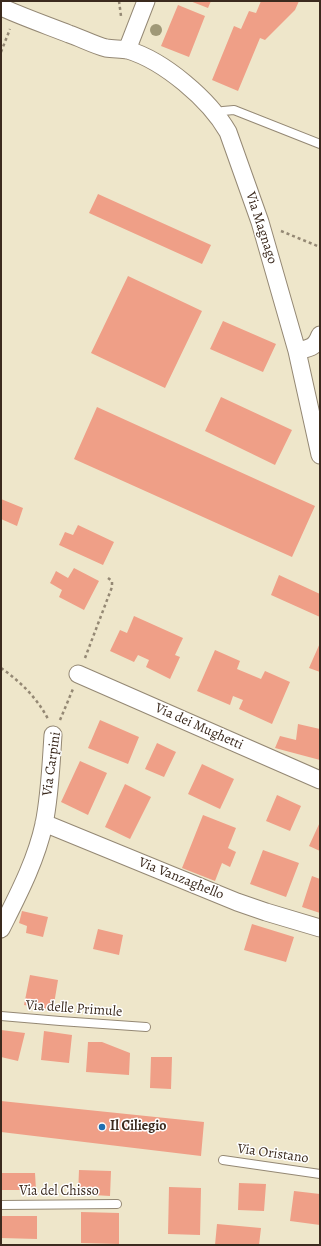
<!DOCTYPE html>
<style>
body{margin:0}
#map{position:relative;width:321px;height:1246px;overflow:hidden;background:#eee6ca;font-family:Alegreya,serif}
canvas{display:block}
.frame{position:absolute;inset:0;border:2px solid #3b2a1e;pointer-events:none}
</style>
<div id="map">
<canvas width="321" height="1246"></canvas>
<div class="frame"></div>
</div>
<script>
const ctx = document.querySelector('canvas').getContext('2d');
ctx.lineJoin = 'round';
function paint(path, color) {
  ctx.fillStyle = color;
  ctx.fill(path, 'evenodd');
}
function stroke(path, color, width, dash) {
  ctx.strokeStyle = color;
  ctx.lineWidth = width;
  ctx.lineCap = dash ? 'butt' : 'round';
  ctx.setLineDash(dash || []);
  ctx.stroke(path);
}
function drawText(font, color, halo, rows, align = 'center') {
  ctx.font = font + ' Alegreya,serif';
  ctx.lineWidth = 3;
  ctx.setLineDash([]);
  ctx.textBaseline = 'middle';
  ctx.strokeStyle = halo;
  ctx.fillStyle = color;
  for (const [text, x, y, turn = 0] of rows) {
    ctx.save();
    ctx.translate(x, y);
    ctx.rotate((+turn || 0) * Math.PI / 180);
    ctx.textAlign = isNaN(turn) ? turn : align;
    if (halo) ctx.strokeText(text, 0, 0);
    ctx.fillText(text, 0, 0);
    ctx.restore();
  }
}
paint(new Path2D(`
 M190 1H211L208 8Z
 M261 1H299L295 10 265 40 260 38 238 91 212 80 234 26 241 29 249 11 256 13Z
 M178 5 205 16 189 57 161 46Z
 M98 194 211 245 202 264 89 213Z
 M128 276 202 311 165 388 91 353Z
 M223 321 276 344 263 372 210 349Z
 M221 397 292 430 275 465 205 431Z
 M97 407 315 506 292 557 74 459Z
 M1 499 23 508 17 526 1 519Z
 M78 525 114 542 103 565 59 545 65 532 73 535Z
 M74 568 99 581 84 610 59 597 62 590 50 583 56 571 68 578Z
 M279 575 320 594V617L271 595Z
 M134 616 183 638 175 655 180 657 170 679 146 667 149 660 138 655 134 662 110 651 120 630 127 633Z
 M320 643V672L309 668Z
 M215 650 240 661 237 669 261 679 265 671 290 682 272 724 239 709 243 700 233 696 230 705 197 691Z
 M100 720 139 737 128 764 88 748Z
 M298 724 320 729V760L275 748 280 736 296 740Z
 M157 743 176 752 164 777 145 769Z
 M80 761 107 773 88 815 61 802Z
 M202 764 234 779 220 809 188 794Z
 M125 784 151 797 130 839 105 827Z
 M277 795 301 806 290 831 266 821Z
 M203 815 236 828 228 848 236 852 230 867 222 863 215 881 182 868Z
 M320 822V851L309 846Z
 M263 850 299 863 286 897 250 884Z
 M312 876 320 879V913L302 907Z
 M22 911 48 917 43 937 26 933 27 926 19 923Z
 M252 924 294 937 286 962 244 950Z
 M98 929 123 935 119 955 93 949Z
 M30 975 58 980 53 1010 24 1005Z
 M1 1030 25 1033 18 1061 1 1057Z
 M44 1031 72 1035 69 1063 41 1060Z
 M88 1042H102L130 1053 129 1075 86 1072Z
 M151 1057H172L171 1089 150 1088Z
 M1 1101 204 1122 201 1156 1 1132Z
 M79 1170 111 1171 110 1196 78 1194Z
 M1 1173H35L36 1190H1Z
 M239 1183 266 1184 264 1211 238 1210Z
 M169 1187 201 1188 200 1235 168 1234Z
 M294 1191 320 1194V1225L290 1221Z
 M81 1212 119 1213V1244L81 1243Z
 M1 1216H37V1239L1 1238Z
 M217 1224 261 1228 259 1245H215Z`), '#ef9f87');
const service = new Path2D(`
 M216 114 223 111 234 110 320 144
 M1 1016 60 1021 146 1027
 M223 1160 320 1174
 M1 1205 117 1204`);
const minor = new Path2D(`
 M1 7C23 17 46 25 69 34 81 38 94 45 106 48 113 49 121 49 128 50 164 61 209 99 228 132L260 222 297 351 320 455
 M127 50 146 1
 M297 351C310 348 315 348 320 335
 M78 674 320 780
 M44 823 237 902 266 912 320 928
 M1 929C18 895 36 861 44 824 50 795 51 764 53 735`);
stroke(service, '#948874', 10);
stroke(minor, '#948874', 19);
stroke(new Path2D(`
 M119 1 121 16
 M1 52 10 29
 M281 231 320 247
 M85 658 112 587V581L108 578
 M1 668C21 682 37 698 48 719
 M60 720 73 689`), '#948874', 2.5, [3, 3]);
stroke(service, '#fff', 8);
stroke(minor, '#fff', 17);
ctx.fillStyle = '#9f9877';
for (const [x, y] of [
 [156,30]
]) {
  ctx.beginPath();
  ctx.arc(x, y, 6, 0, 2 * Math.PI);
  ctx.fill();
}
for (const [x, y, r, color] of [
 [102,1127,4,"#1f6fb2"]
]) {
  const dot = new Path2D();
  dot.arc(x, y, r, 0, 2 * Math.PI);
  ctx.fillStyle = color;
  ctx.fill(dot);
  stroke(dot, '#fff', 1.5);
}
drawText('14px', '#3b2a1e', '#fff', [
 ["Via Magnago",261,228,72],
 ["Via dei Mughetti",199,727,24],
 ["Via Carpini",52,764,-82],
 ["Via Vanzaghello",181,879,22],
 ["Via delle Primule",74,1009,4],
 ["Via Oristano",273,1154,8],
 ["Via del Chisso",59,1192]
]);
drawText('bold 14px', '#3b2a1e', '#fff', [
 ["Il Ciliegio",110,1127]
], 'left');
</script>
